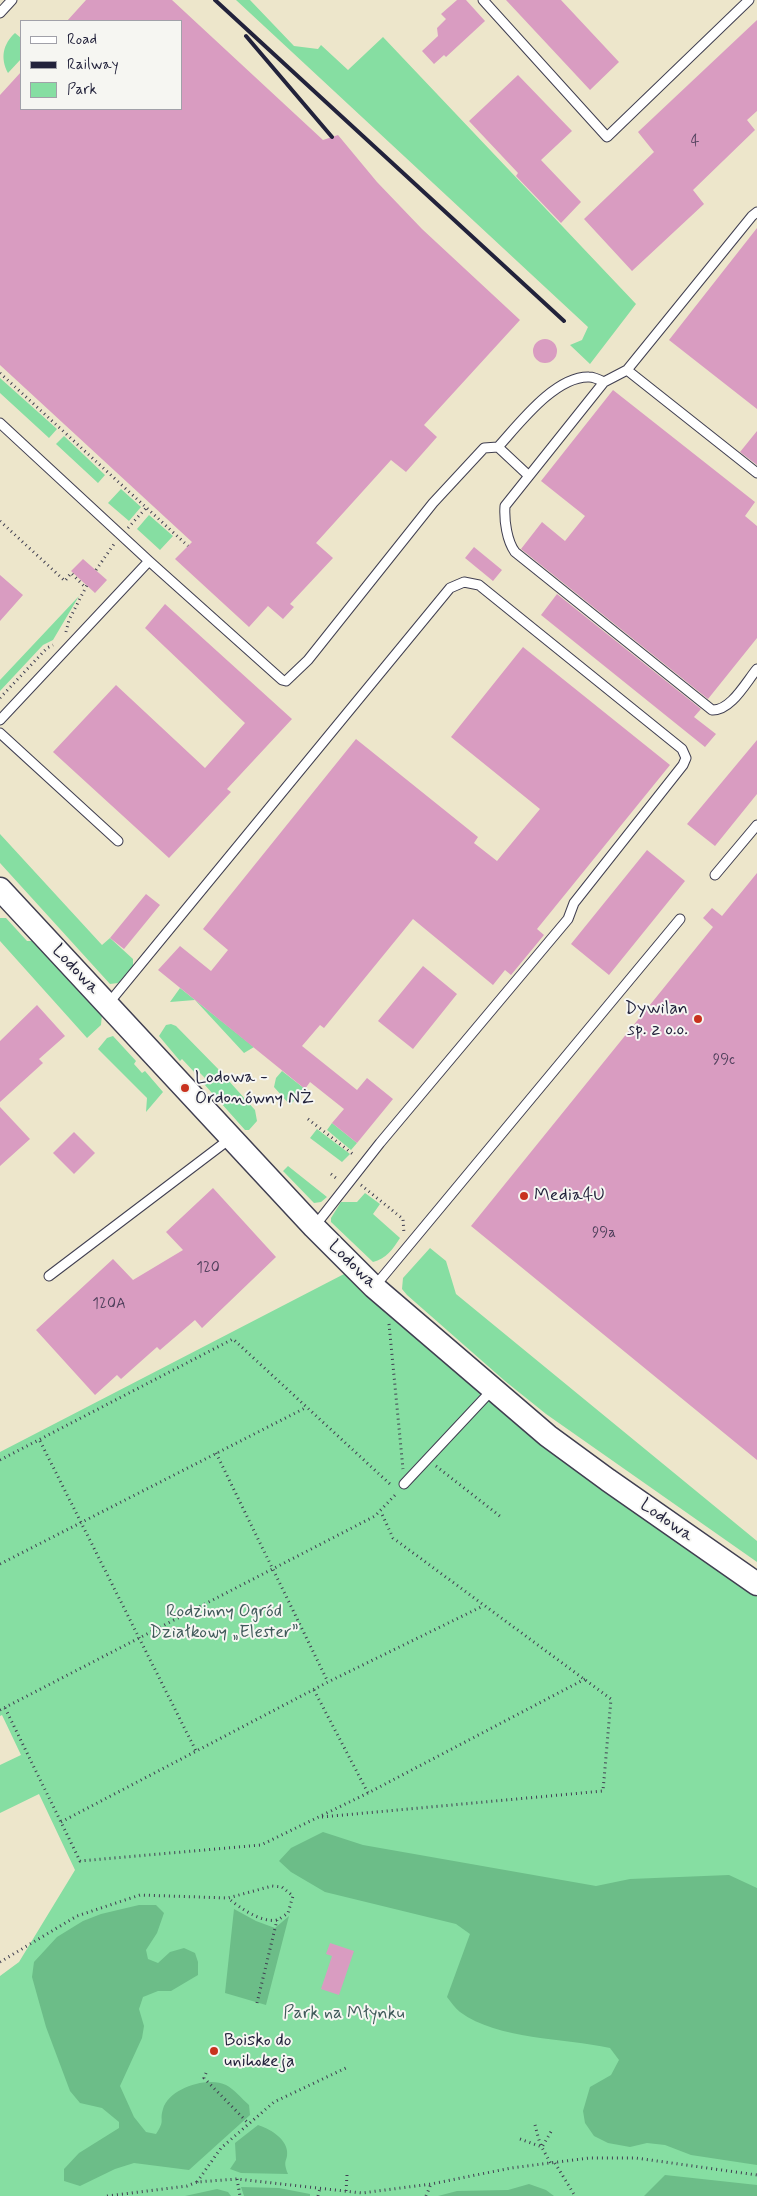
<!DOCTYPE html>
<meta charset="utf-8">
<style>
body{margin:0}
#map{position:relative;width:757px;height:2196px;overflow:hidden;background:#ede6cb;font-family:Mynerve,sans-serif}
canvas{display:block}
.legend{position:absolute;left:20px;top:20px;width:162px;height:90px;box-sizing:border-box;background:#f6f6f2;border:1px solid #a1a1a9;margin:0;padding:6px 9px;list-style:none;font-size:15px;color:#22223b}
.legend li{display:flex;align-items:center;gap:10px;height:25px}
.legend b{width:25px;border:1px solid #a1a1a9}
</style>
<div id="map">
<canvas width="757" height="2196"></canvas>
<ul class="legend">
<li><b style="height:6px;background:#fff"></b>Road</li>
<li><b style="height:6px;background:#22223b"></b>Railway</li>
<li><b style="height:14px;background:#86dea2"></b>Park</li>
</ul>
</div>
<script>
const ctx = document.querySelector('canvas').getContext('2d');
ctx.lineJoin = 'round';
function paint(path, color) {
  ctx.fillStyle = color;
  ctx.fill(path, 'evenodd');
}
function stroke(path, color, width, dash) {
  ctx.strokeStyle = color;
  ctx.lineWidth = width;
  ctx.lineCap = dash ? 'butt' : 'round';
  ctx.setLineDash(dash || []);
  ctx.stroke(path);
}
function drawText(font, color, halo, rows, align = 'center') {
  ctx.font = font + ' Mynerve,sans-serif';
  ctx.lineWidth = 4;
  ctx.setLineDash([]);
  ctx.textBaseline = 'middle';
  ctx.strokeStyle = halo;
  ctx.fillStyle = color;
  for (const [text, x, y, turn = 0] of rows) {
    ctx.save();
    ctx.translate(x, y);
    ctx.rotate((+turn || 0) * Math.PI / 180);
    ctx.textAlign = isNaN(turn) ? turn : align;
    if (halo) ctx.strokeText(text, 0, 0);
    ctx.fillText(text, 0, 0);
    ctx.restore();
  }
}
paint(new Path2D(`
 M236 0H250L294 46 318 49 321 45 348 70 383 37 636 304 590 364 570 345 582 340 588 327Z
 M15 33 21 38V59L8 73C0 58 3 44 15 33Z
 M0 378 57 429 49 438 0 393Z
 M64 436 105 475 98 483 56 444Z
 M121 489 141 507 129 521 108 503Z
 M149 515 173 536 160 550 137 529Z
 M79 596 53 640 43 645 0 691V680Z
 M0 834 102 945 110 938 133 959V967L118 983 110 984 0 863Z
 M0 918H6L27 941H33L102 1014 101 1025 87 1038 0 941Z
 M180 988 254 1047 244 1053 195 1000 170 1002Z
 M171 1024 176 1026 225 1076 206 1079 198 1071 196 1074 182 1059 180 1061 159 1036 166 1025Z
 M113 1036 136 1061 134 1064 142 1073 145 1071 163 1092 146 1112 147 1098 98 1049 107 1038Z
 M282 1071 305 1089 290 1105 274 1087 276 1078Z
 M228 1080 255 1110 257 1121 249 1130H245L204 1084Z
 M332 1123 357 1143 351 1150 327 1130Z
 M317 1129 350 1154 342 1162 310 1138Z
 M288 1166 327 1197 321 1202 314 1203 283 1171Z
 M365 1193 380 1204 373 1214 400 1238C393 1249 386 1259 373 1262L331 1222V1218L341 1202H357Z
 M430 1248 446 1261 456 1294 757 1541V1562L546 1414 505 1381 407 1295 402 1289 403 1278Z
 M346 1273 485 1398 626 1507 757 1597V2196H0V1976L19 1962 75 1870 39 1794 0 1813V1765L21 1755 2 1715 0 1716V1452Z`), '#86dea2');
paint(new Path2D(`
 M323 1832 363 1845 596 1886 630 1879 729 1875 757 1888V2165L691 2155 665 2145 647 2143 630 2147 608 2143 594 2136 585 2123 583 2111 590 2087 611 2075 619 2060 610 2048C564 2038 498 2040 460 2012 455 2008 451 2002 447 1997L470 1934 456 1924 325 1892 291 1872 279 1861 291 1848Z
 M139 1905H156L164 1913 157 1933 146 1950 148 1959 158 1963 170 1952 184 1948 195 1953 198 1962V1975L171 1991H158L143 1997 139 2009 144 2026 142 2038 120 2086 134 2117 146 2132 156 2134C166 2119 159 2122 163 2109 169 2088 208 2076 226 2085 234 2089 242 2099 249 2105L250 2115 189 2170 134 2163 115 2169 80 2186 64 2181V2169L79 2153 119 2128V2122L102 2108 80 2103 70 2091 46 2027 32 1977 34 1962 57 1937 83 1921 101 1914Z
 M234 1909 256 1921 275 1928 289 1916 266 2005 225 1993Z
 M258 2125C268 2128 286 2138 287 2151 288 2162 282 2159 288 2174L241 2173 230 2169 236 2160 235 2143Z
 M665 2175 757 2185V2196H644Z
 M529 2184 546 2190 554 2196H438L457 2191 508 2190Z
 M241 2187 279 2188 310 2194V2196H244Z
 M217 2189 228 2192 231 2196H185Z`), '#6cbd88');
paint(new Path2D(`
 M86 0H172L323 140 338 135 377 182 422 229 520 320 424 425 437 437 406 472 391 460 316 543 333 558 290 604 294 607 283 619 268 606 249 627 175 559 192 542 0 365V95L21 72V109H181V21H67Z
 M457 0H466L485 21 446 57 444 55 434 64 422 51 438 36 437 28 446 19 441 14Z
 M506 0H561L619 62 590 90Z
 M757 20V111L747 120 755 130 693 190 704 204 632 271 584 219 654 152 638 132Z
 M518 75 572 131 541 160 581 202 561 223 516 176 518 173 469 121Z
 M757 228V409L669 340Z
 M533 351a12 12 0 1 1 24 0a12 12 0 1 1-24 0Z
 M613 390 755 502 745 516 757 526V638L708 699 521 549 542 522 565 541 585 516 541 481Z
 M757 431V465L740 452Z
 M474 547 502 570 493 581 465 558Z
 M83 559 107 580 95 593 71 571Z
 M0 575 23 595 0 621Z
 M557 594 701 709 694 717 716 734 705 747 541 615Z
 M165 604 292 719 227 789 231 792 169 858 53 752 116 685 205 768 245 723 145 628Z
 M523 647 670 765 537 929 544 935 511 975 505 970 493 985 413 919 324 1028 320 1025 302 1046 357 1090 367 1078 393 1099 357 1143 332 1123 344 1109 310 1082 305 1089 158 970 180 946 211 971 228 950 203 929 356 739 478 837 474 843 497 861 540 809 451 737Z
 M757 740V794L715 846 687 824Z
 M647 850 685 881 609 975 571 944Z
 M757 873V1460L471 1226 713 927 703 918 712 908 722 916Z
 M146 894 160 905 124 949 110 938Z
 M423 966 457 994 413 1049 378 1021Z
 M37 1005 65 1036 39 1059 43 1063 0 1102V1041Z
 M0 1107 30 1139 0 1166Z
 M74 1132 95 1153 74 1174 53 1153Z
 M213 1188 276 1257 202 1328 195 1320 160 1350 157 1347 121 1379 117 1375 95 1395 36 1330 113 1259 133 1280 183 1250 166 1232Z
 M330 1943 354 1951 339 1995 321 1989 332 1956 326 1954Z`), '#d99cc1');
const service = new Path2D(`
 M483 0 607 137 749 0
 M0 13 12 0
 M627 370 752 216 757 212
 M0 423 149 561 282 680 286 681 308 660 433 503 484 448 498 447C519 424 555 376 589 377 594 377 600 380 604 382
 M498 447 529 476
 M757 473 627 370 604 382 505 506C504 521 507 541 515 552L712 710C731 711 746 682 757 669
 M0 720 149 561
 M0 733 118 841
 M715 875 757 825
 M108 1004 450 588 464 582 479 585 682 749 686 758 683 765 574 903 568 919 380 1143 314 1227
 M49 1276 231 1138
 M375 1286 680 919
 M404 1484 492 1390`);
const tertiary = new Path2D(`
 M0 889 314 1227 374 1287 548 1436 608 1480 757 1584`);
stroke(service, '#403f51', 11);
stroke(tertiary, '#403f51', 25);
stroke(new Path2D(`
 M0 373 188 546
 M0 521 65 581 71 573 85 587
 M128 528 146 508
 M96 570 114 544
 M66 632 69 620 87 585
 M0 698 47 648 53 645
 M308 1119 354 1155
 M331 1174 336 1178
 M361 1185 403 1219 404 1234
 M389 1324 403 1469
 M40 1441 196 1751
 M216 1453 328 1682
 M0 1460 233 1339 392 1486
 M436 1466 501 1517
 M0 1564 307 1407
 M314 1690 368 1793
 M5 1708 80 1861 261 1845 368 1793 585 1679
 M0 1710 375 1516 397 1493
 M322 1817 603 1791 611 1699 393 1538 381 1512
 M61 1822 328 1682 483 1606
 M0 1962 77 1916 140 1895 228 1898 272 1886 282 1887 293 1896 288 1913C285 1915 280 1919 277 1920 261 1923 240 1908 228 1898
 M257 2003 277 1920
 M206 2073 204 2078 249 2124
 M535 2125 540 2144 551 2164
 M520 2139 542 2147 552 2130
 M555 2163 575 2196
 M237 2179 240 2196
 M197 2182 221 2148 274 2102 348 2067
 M346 2191 347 2175
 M107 2196 187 2186 197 2182 237 2179 362 2193 431 2184 511 2168 589 2158H636L757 2175
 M318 2196 320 2188
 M426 2196 431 2184`), '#403f51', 3, [1, 4]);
stroke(service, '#fff', 9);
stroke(tertiary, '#fff', 22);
stroke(new Path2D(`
 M215 0 564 321
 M246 36 332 137`), '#22223b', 4);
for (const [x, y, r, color] of [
 [698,1019,5,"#c8321e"],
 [185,1088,5,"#c8321e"],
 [524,1196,5,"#c8321e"],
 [214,2051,5,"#c8321e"]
]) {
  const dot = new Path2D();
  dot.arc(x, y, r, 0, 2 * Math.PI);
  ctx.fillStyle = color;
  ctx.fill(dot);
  stroke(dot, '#f6f6f2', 2);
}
drawText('15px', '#50405c', null, [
 ["4",695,142],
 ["99c",724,1061],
 ["99a",604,1234],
 ["120",208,1269],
 ["120A",109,1305]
]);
drawText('18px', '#22223b', '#f6f6f2', [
 ["Lodowa",75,970,47],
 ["Lodowa",352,1265,45],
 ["Lodowa",666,1521,35]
]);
drawText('18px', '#22223b', '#f6f6f2', [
 ["Dywilan",688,1009,"right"],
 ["sp. z o.o.",688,1030,"right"],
 ["Lodowa -",195,1078],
 ["Ordonówny NŻ",195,1099],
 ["Media4U",534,1196],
 ["Boisko do",224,2041],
 ["unihokeja",224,2062]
], 'left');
drawText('18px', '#405a5a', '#f6f6f2', [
 ["Rodzinny Ogród",224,1612],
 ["Działkowy „Elester”",224,1633],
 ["Park na Młynku",344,2014]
]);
</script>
